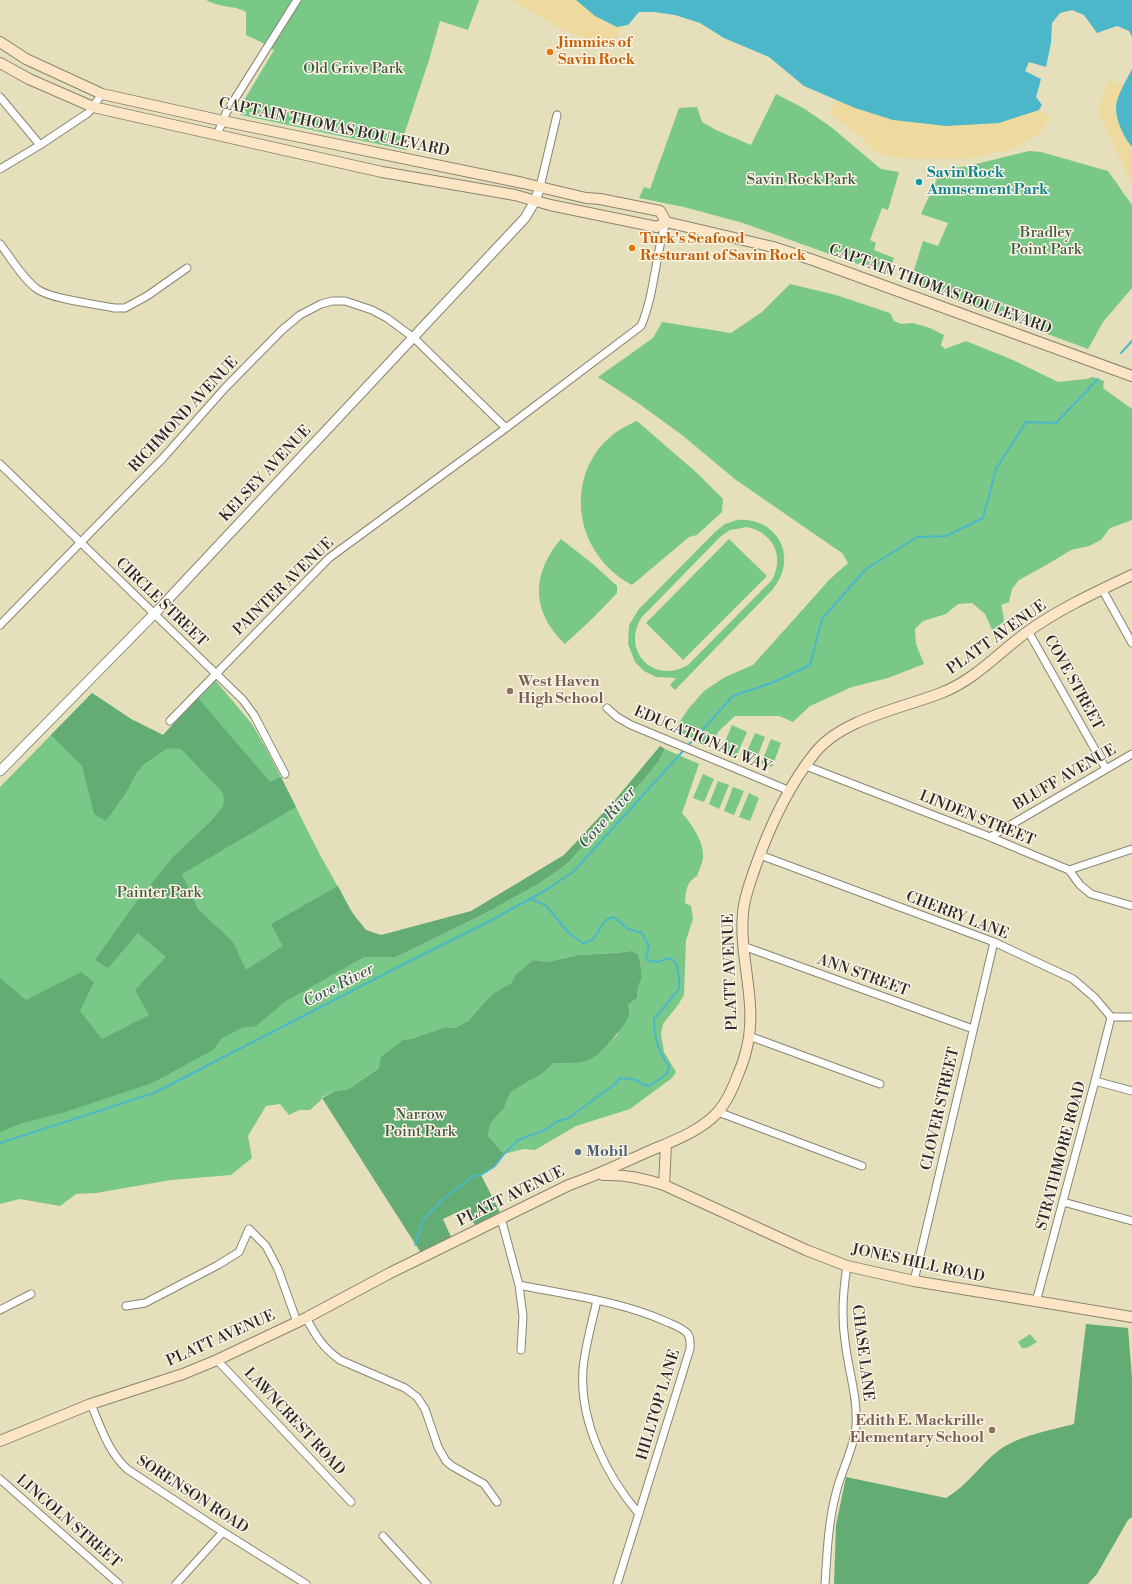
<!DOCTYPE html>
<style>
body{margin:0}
canvas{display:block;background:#e5dfbb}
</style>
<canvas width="1132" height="1584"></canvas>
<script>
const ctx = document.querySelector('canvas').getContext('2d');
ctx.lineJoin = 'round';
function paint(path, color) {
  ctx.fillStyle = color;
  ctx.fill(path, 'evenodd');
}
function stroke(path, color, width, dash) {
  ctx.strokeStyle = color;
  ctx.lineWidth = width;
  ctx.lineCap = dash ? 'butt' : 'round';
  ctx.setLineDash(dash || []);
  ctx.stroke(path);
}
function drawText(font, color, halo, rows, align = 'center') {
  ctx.font = font + ' "Libre Bodoni",serif';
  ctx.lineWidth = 3;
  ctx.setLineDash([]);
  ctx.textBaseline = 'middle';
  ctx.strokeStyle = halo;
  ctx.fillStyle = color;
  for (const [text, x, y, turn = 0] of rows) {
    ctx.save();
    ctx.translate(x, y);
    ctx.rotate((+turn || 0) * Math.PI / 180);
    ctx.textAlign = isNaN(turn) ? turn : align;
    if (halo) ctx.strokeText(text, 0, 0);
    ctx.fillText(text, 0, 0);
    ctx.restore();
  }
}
paint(new Path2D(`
 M206 0H479L468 30 440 21 429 60 403 138 409 140 406 150 241 115 239 112 240 107 274 50 259 41 246 35V12C235 5 219 8 206 0Z
 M776 94 805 109 831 127 881 169 899 172 888 210 882 208 870 240 876 243 874 250 894 258 888 275 743 223 684 207 639 198 644 187 650 189 679 108 697 107 702 122 716 130 751 145Z
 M1029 151 1041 152 1108 171 1132 205V288L1103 322 1088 349 910 283 923 241 938 246 948 223 921 214 941 170 968 166Z
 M790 284 836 295 890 313 894 321 901 324 913 323 930 328 944 335 941 345 945 349 966 341 1013 360 1058 382 1086 379 1093 377 1104 381 1103 388 1132 409V520L1110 528 1101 540 1089 546 1071 550 1048 564 1019 580 1012 589 1009 602 1001 605C1004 616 1006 624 998 633L994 634 985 614 972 603 958 604 946 614 923 621 915 629 916 644 924 664 888 678 852 687 810 706 793 722 779 716H735L719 731 709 748 672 733 689 708 704 691 725 677 753 665 830 579 848 563 842 553 736 480 682 435 638 403 598 377 653 338 662 322 731 333 762 312Z
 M637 421 697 473 723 499 722 512 697 535 689 537 632 585C563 548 563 450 637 421Z
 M737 520C778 517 799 558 773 589L675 690 670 685 676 678 656 677 644 671 635 662 628 644 629 625 639 609 715 532 725 524ZM747 527C773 532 785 557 772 580L688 665C655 685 621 652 641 618L720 537 730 530Z
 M561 539 593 564 617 586V593L595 616 565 644C531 612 531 574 561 539Z
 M729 539 767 576 683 660 646 623Z
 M215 680 252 724 268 752 320 855 377 956 396 957 484 914 540 883 567 864 647 776 658 762 665 749 699 764 682 813C691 823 705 843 703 858 702 864 699 870 697 876 686 882 686 891 685 903L691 906 693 919 686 940 684 995 678 1005 663 1024 661 1034 664 1052 676 1072 672 1078 630 1109 576 1126 535 1150 524 1149 504 1154C499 1147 493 1143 488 1136L490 1124 504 1108 510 1093 527 1082 541 1075 554 1063H571L591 1059 603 1049 618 1034 628 1005 637 998 638 987 642 977 640 959 630 951 616 953 578 955 547 962 533 960 516 974 511 983 492 994 468 1021 455 1028 445 1027 411 1039 403 1040 379 1068 349 1089 335 1091 322 1097 321 1100 310 1110H299L289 1115 280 1104 266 1106 248 1136 252 1158 231 1175 171 1180 96 1193 76 1194 60 1206 20 1199 0 1204V787L92 693 131 719 163 735Z
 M732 725 747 732 736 757 721 751Z
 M755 733 765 737 756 760 745 756Z
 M771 739 781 743 772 767 761 763Z
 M703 774 714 779 704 802 693 798Z
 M718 781 729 785 719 809 709 804Z
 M733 787 744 791 734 815 724 811Z
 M749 793 759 798 750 821 739 817Z
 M1030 1334 1037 1342 1027 1348H1022L1018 1342Z`), '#7ac887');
paint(new Path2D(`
 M92 693 131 719 163 735 198 698 270 782 281 777 296 807 182 874 198 909 233 942 246 970 283 946 271 924 338 886 350 910 366 930 381 935 471 911 564 855 615 800 660 746 665 749 658 762 647 776 567 864 540 883 484 914 396 957H364L286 1001 256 1026 241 1028 221 1039 213 1050 152 1083 62 1113 23 1123 0 1132V978L26 1000 81 972 94 982 80 1011 102 1039 149 1015 135 990 166 957 138 933 108 968 95 960 134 905 174 856 210 822 223 807 224 800 223 793 181 749 168 748 144 764 137 772 125 794 106 821 94 814 82 766 51 735Z
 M630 951 637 954 640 960 642 977 638 987 637 998 628 1005C629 1009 630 1014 628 1018 623 1028 601 1054 591 1059 580 1064 565 1063 554 1063L541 1075 527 1082 510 1093 504 1108 490 1124 488 1136 504 1154 495 1166 481 1175 500 1212 475 1225 464 1209 443 1219 451 1237 421 1253 322 1098 335 1091 349 1089 379 1068 381 1057 403 1040 411 1039 445 1027 455 1028 468 1021 492 994 511 983 516 974 533 960 547 962 578 955 616 953Z
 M1086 1324 1128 1328 1132 1377V1517L1128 1520 1097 1574 1088 1584H834L836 1525 846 1477 946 1498C967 1486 980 1465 998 1451 1017 1436 1051 1430 1074 1424Z`), '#63ac74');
paint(new Path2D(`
 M511 0H576L584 6 625 22 610 48 561 29Z
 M1108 81 1125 84 1117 101 1125 139 1132 147V185L1098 112Z
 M838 100 855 108 999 123 1039 110 1051 118 1040 132 1014 149 967 159H906L875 153 866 142 829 113Z`), '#eeda9e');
paint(new Path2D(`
 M576 0H1132V37L1129 31 1117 26 1097 33 1084 15 1072 10 1060 13 1052 23 1051 43 1046 67 1029 62 1025 71 1041 79 1036 97 1042 105 1039 110 999 123 946 126 893 120 855 108 804 86 769 57 724 38 700 23 675 15 654 12H639L628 25 617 27 595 16Z
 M1132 69V147C1123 136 1113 116 1117 101 1120 90 1127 79 1132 69Z`), '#4cb7c8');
stroke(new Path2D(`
 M1121 353 1132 341
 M0 1143 154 1093 404 964 488 922 546 890 573 872 733 696 774 682 810 665 822 619 866 569 917 537 946 536 983 518 996 469 1026 422 1056 423 1098 379
 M415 1245 423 1220 443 1199 474 1176 481 1175 495 1166 504 1154 518 1140 545 1130 558 1121 569 1118 578 1111 615 1084 620 1078 637 1080 641 1084 650 1086 667 1074 669 1066C658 1052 654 1037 654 1019L679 989V978L677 966 675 962 670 958 657 962 647 960 646 955 649 946 642 933 628 929 614 917C596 920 602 941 583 943L571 935 545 905 531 899`), '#4cb7c8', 2);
const minor = new Path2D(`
 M0 97 40 145
 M217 135 226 113 297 0
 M0 169 40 145 88 113 102 94
 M540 187 557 115
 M0 244C11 258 23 279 37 289 51 299 95 304 114 308H125L147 296 187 268
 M0 464 243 700 254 715 285 774
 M1102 589 1132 643
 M0 625 163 458 225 388 282 330 300 315 321 304 332 301H345L372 310 387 318 414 338 506 428
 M1028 631 1106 769
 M607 708 617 717 631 725 790 791
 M170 721 329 558 506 428 641 326C655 293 655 256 666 222
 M806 766 990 837 1069 870 1080 885 1091 894 1132 906
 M990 837 1132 754
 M760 855 994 942 1073 979 1095 998 1111 1017H1132
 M1069 870 1132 849
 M743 946 973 1029
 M749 1036 880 1084
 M1095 1081 1132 1091
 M718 1112 862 1166
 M1063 1202 1132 1221
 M501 1218 519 1285 523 1316 521 1350
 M914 1281 994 942
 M519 1285C568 1295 620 1301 667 1322 674 1325 683 1328 688 1334 691 1339 690 1343 690 1349L617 1584
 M597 1300C592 1323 585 1346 583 1369 579 1421 606 1475 639 1514
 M1036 1302 1095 1081 1111 1017
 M126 1306 145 1303 218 1265 239 1252 249 1229 266 1246 278 1269 297 1322
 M0 1310 31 1294
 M306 1318C316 1336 322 1347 340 1360L405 1388 417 1397 425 1409 438 1447 446 1461 452 1466 484 1484 497 1502
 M217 1360 351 1502
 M91 1404C101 1428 108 1451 127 1469L223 1532 306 1584
 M0 1479 119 1584
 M383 1536 427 1584
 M176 1584 223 1532
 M825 1584C827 1554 828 1523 836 1493 841 1471 854 1449 856 1426 858 1398 848 1369 845 1341 841 1315 843 1291 847 1266`);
const tertiary = new Path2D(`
 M0 771 159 609 525 218 535 201 540 187`);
const secondary = new Path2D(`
 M0 42 26 59 102 94 223 121 523 183 586 198 600 199 660 211 666 222
 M0 63 29 79 93 107 382 172 515 195 550 205 657 227 666 222 773 247 813 260 1132 376
 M603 1175C625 1174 643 1178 664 1185L806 1250 847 1266 914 1281 1132 1317
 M664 1185 666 1144
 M0 1441 91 1404 183 1374 217 1360 306 1318 390 1273 569 1185C595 1176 620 1164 645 1153 670 1142 698 1133 717 1113 727 1102 734 1086 739 1072 744 1061 747 1049 749 1037 755 995 739 954 743 913 744 897 750 883 755 868 769 828 787 788 814 754 841 719 900 709 941 693 975 680 998 653 1027 632 1059 609 1096 592 1132 575`);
stroke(minor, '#888573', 9);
stroke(tertiary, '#888573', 11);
stroke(secondary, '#888573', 12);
stroke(minor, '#fff', 7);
stroke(tertiary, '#fff', 9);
stroke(secondary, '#fce5c4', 10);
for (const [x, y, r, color] of [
 [550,52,4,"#e8710a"],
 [919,182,4,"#0f9aa8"],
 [632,248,4,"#e8710a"],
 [510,691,4,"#8d6e63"],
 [578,1152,4,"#5c6f8a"],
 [992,1430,4,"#8d6e63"]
]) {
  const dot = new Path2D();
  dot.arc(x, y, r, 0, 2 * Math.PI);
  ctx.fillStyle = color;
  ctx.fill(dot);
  stroke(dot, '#fcf5e5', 1.5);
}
drawText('bold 15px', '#c56008', '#fcf5e5', [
 ["Jimmies of",558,43],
 ["Savin Rock",558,60],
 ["Turk's Seafood",640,239],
 ["Resturant of Savin Rock",640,256]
], 'left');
drawText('15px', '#435a47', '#fcf5e5', [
 ["Old Grive Park",353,69],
 ["Savin Rock Park",801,180],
 ["Bradley",1046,233],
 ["Point Park",1046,250],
 ["Painter Park",159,893],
 ["Narrow",420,1115],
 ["Point Park",420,1132]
]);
drawText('15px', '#2b2b2b', '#fcf5e5', [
 ["CAPTAIN THOMAS BOULEVARD",334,128,12],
 ["CAPTAIN THOMAS BOULEVARD",940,290,20],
 ["RICHMOND AVENUE",184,415,-47],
 ["KELSEY AVENUE",266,474,-47],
 ["PAINTER AVENUE",284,587,-44],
 ["CIRCLE STREET",161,603,44],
 ["PLATT AVENUE",997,638,-35],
 ["COVE STREET",1073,683,61],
 ["EDUCATIONAL WAY",702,740,23],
 ["BLUFF AVENUE",1065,778,-30],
 ["LINDEN STREET",977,819,22],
 ["CHERRY LANE",957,916,21],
 ["PLATT AVENUE",731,972,-92],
 ["ANN STREET",863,976,20],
 ["CLOVER STREET",941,1109,-77],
 ["STRATHMORE ROAD",1062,1156,-75],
 ["PLATT AVENUE",511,1197,-26],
 ["JONES HILL ROAD",918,1264,12],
 ["PLATT AVENUE",221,1339,-24],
 ["CHASE LANE",862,1353,83],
 ["HILLTOP LANE",659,1405,-73],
 ["LAWNCREST ROAD",294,1422,47],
 ["SORENSON ROAD",192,1495,33],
 ["LINCOLN STREET",68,1522,41]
]);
drawText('bold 15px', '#0d838f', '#fcf5e5', [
 ["Savin Rock",927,173],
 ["Amusement Park",927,190]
], 'left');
drawText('bold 15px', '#785e54', '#fcf5e5', [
 ["West Haven",518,682],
 ["High School",518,699],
 ["Edith E. Mackrille",984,1421,"right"],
 ["Elementary School",984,1438,"right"]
], 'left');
drawText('bold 15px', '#4e5e75', '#fcf5e5', [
 ["Mobil",586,1152]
], 'left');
drawText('italic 16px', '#375c62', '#fcf5e5', [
 ["Cove River",608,818,-48],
 ["Cove River",339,986,-27]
]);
</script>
